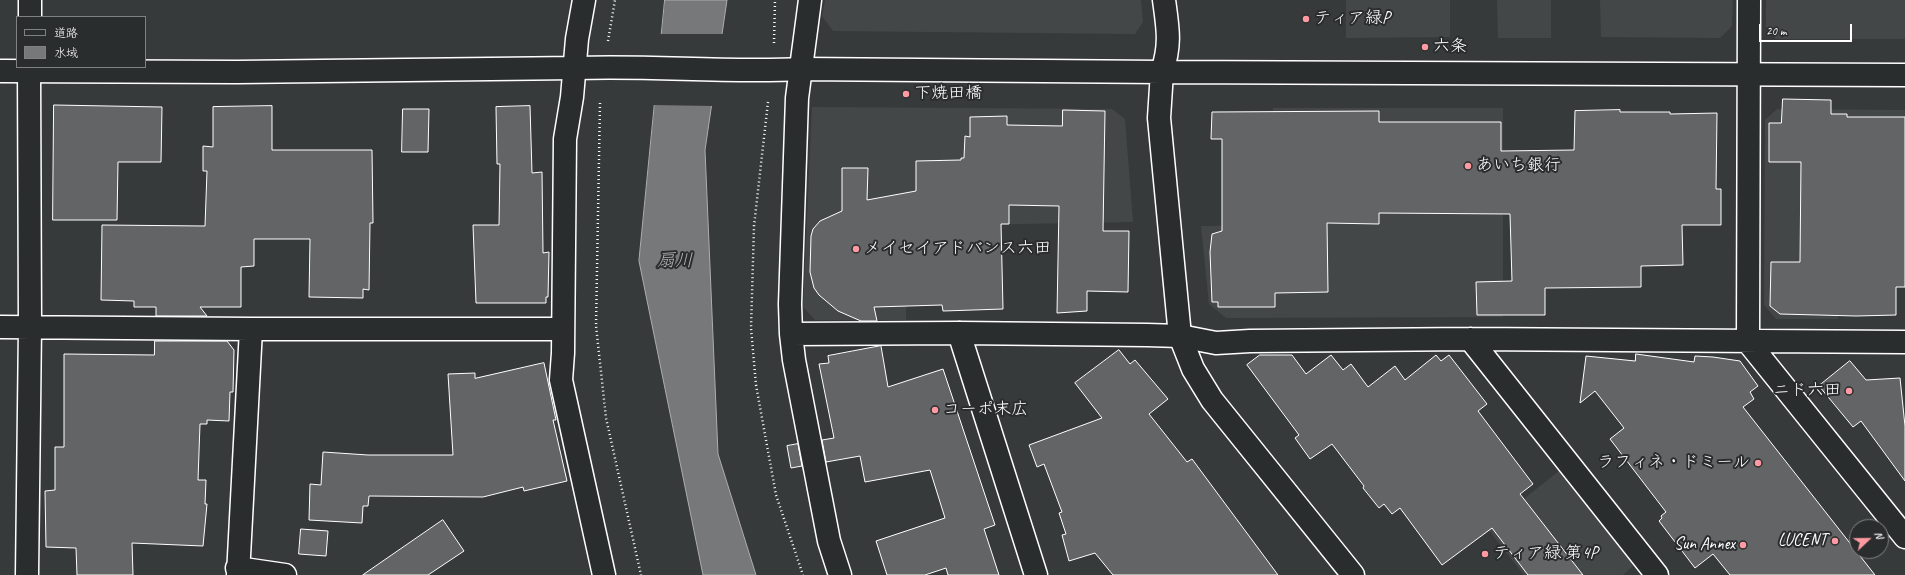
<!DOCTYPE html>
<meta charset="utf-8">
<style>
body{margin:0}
#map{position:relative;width:1905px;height:575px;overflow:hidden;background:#373a3b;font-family:Caveat,"Klee One",sans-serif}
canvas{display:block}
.legend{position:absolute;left:16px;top:16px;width:130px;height:52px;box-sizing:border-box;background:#2a2d2e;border:1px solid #7f8182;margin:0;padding:5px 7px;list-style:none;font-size:12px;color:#fff}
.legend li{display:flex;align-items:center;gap:8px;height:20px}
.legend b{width:20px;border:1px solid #7f8182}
.north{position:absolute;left:1849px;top:519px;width:40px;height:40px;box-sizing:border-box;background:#2a2d2e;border:1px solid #7f8182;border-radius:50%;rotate:68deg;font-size:11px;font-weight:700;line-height:16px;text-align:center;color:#fff}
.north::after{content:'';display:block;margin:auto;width:14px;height:18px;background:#ff9aa2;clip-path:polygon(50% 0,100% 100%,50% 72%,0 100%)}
.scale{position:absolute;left:1759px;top:24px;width:93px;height:18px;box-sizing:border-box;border:2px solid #fff;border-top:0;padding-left:5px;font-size:12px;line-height:14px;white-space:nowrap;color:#fff;-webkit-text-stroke:3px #2a2d2e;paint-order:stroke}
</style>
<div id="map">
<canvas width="1905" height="575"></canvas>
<ul class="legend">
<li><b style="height:5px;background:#2a2d2e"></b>道路</li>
<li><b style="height:11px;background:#767879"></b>水域</li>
</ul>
<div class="north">N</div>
<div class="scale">20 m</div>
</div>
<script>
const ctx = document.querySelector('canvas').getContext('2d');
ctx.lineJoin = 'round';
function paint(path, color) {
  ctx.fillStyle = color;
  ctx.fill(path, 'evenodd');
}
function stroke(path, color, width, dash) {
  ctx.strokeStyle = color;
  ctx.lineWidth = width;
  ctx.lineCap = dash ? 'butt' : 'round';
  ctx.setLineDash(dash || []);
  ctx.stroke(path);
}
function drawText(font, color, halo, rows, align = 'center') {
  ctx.font = font + ' Caveat,"Klee One",sans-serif';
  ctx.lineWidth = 4;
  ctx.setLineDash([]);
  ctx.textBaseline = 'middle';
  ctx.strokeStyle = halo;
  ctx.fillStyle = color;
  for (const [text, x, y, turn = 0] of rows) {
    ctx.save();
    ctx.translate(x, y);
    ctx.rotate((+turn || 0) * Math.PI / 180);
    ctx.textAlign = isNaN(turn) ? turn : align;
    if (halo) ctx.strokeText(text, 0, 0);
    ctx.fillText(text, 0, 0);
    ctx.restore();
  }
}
paint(new Path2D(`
 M825 0H1141L1143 22 1135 34 833 31 822 16Z
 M1346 0H1450V37L1346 38Z
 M1497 0H1551V38H1498Z
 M1600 0H1733L1732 26 1720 38 1601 37Z
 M1766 0H1905V39H1776L1766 27Z
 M812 107 1112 109 1125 119 1133 222 908 226 906 320H815L803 307Z
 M1273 108H1503V317L1226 318 1209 304 1201 226 1272 225Z
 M1777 109 1905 110V230H1838V319H1776L1764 305 1765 120Z
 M1559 471 1634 565 1623 575H1524L1487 528Z`), '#444748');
const water = new Path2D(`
 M665 0H727L705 150 718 454 756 575H703L639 261Z`);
paint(water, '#767879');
stroke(water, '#adaeaf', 1);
paint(new Path2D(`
 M660 34H724L713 106 653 105Z`), '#373a3b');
const building = new Path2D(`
 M1783 99 1831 100V114H1847V117H1905V287H1896V315L1856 316 1780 314 1770 306 1771 262H1800L1801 162H1769V123H1781Z
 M54 105 162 107 161 162H118L117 220H53Z
 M272 106V150H372L373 223H370L369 290 363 289V298L309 297 310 239H254V266L241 267V307H200L207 316H156V307H134V301L101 300 102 225 205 226 207 171H203V146L213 147V107Z
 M530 106 532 173 542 172 543 253 549 252 548 297H546V303H476L473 225H499L500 164H497L496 107Z
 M403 109H429L428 152H402Z
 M1063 110 1105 111 1103 231H1129L1128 292 1087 291V311L1057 313 1059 206 1009 205V224H1001L1003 309 943 311 942 305 874 307 877 321H861L838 311 819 295 814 288 810 272 811 236 813 229 820 221 842 211V168H868L867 200 916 191V161L961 160V158H964L965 136 970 137V117L1007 116V125L1062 126Z
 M1620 110V112H1670V114L1717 113 1716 189H1721V225H1682L1683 265 1641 266V287L1545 288V315H1477L1476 282 1512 281 1510 214 1379 213V224L1327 223 1328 292 1275 293V307H1218V302H1212L1210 252 1212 234 1222 231V139H1211L1212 112 1379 111V122H1501V151L1574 150 1575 111Z
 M155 341H227L234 350 233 392H230L229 421 207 420V424H200L198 480H206L205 504H207L203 546 132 543 133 575H77L76 548 46 547 45 491 55 490V447H64V354L154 355Z
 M881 346 888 387 943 369 995 525 984 529 999 575H948L946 568 925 575H887L876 541 945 518 930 470 865 482 860 456 826 462 822 440 834 438 819 364 829 363 828 356Z
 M1119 350 1130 364 1135 360 1168 399 1149 414 1187 462 1192 459 1278 575H1113L1095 553 1069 561 1062 535 1066 534 1059 513 1062 512 1044 464 1037 467 1029 445 1102 418 1075 383Z
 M1636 354 1694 362 1695 356 1713 357 1740 361 1758 386 1750 392 1754 399 1743 407 1875 575H1730L1713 554 1695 568 1659 521 1662 518 1661 516 1666 512 1610 439 1624 428 1595 391 1580 403 1586 356 1635 361Z
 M1260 355H1292L1306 374 1331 355 1343 370 1351 364 1368 387 1395 366 1405 380 1436 355 1441 361 1449 355 1487 404 1478 411 1533 484 1520 494 1583 575H1528L1492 528 1442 565 1400 508 1392 514 1384 504 1379 508 1363 488 1364 486 1332 444 1310 459 1295 438 1299 435 1247 365Z
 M1850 361 1866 380 1900 378 1905 426V481L1861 421 1853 427 1819 386Z
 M544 363 556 420H553L567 481 524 491 523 487 483 497 369 496 368 506H363L362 523 309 520 310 484 321 485 323 452 368 455H453L448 374 475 373V378Z
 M798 444 802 466 791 468 787 446Z
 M443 520 464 551 428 575H363Z
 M301 529 328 531 326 556 299 554Z`);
paint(building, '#636465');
stroke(building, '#fff', 1);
const street = new Path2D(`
 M584 0 577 39 572 97 565 139 563 353 561 380 604 575
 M1749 0 1748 342 1905 537
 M30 17V0
 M1162 72C1171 44 1168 29 1164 0
 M0 327 251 329H563
 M959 333 1036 575
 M791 334 790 304 797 98 810 0
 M1470 339 1657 575
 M237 568 285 575
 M27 575 30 326 29 67
 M238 575 251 329
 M840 575 829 541 794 360 791 334 959 333 1147 335 1180 336 1216 343 1250 341 1470 339 1905 342`);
const secondary = new Path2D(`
 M0 71 237 72 575 68C650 65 726 73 801 69L1162 72 1905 75
 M1162 72 1159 118 1180 336 1193 369 1212 400 1353 575`);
stroke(street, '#fff', 25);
stroke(secondary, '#fff', 25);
stroke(new Path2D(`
 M608 41 615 0
 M774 43 775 0
 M768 102 754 226 751 328 756 385 776 495 803 575
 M600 103 596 326 606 418 641 575`), '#fff', 2.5, [1, 3]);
stroke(street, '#2a2d2e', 22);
stroke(secondary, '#2a2d2e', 22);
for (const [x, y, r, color] of [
 [1306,19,4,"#ff9aa2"],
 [1425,47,4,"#ff9aa2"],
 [906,94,4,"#ff9aa2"],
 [1468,166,4,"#ff9aa2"],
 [856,249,4,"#ff9aa2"],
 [1849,391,4,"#ff9aa2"],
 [935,410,4,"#ff9aa2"],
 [1758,463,4,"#ff9aa2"],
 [1835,541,4,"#ff9aa2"],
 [1743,545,4,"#ff9aa2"],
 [1485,554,4,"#ff9aa2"]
]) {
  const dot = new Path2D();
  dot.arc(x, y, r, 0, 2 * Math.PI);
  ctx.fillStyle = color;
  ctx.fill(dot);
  stroke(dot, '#2a2d2e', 1.5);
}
drawText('17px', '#fff', '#2a2d2e', [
 ["ティア緑P",1314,19],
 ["六条",1433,47],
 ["下焼田橋",914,94],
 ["あいち銀行",1476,166],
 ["メイセイアドバンス六田",864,249],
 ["ニド六田",1841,391,"right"],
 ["コーポ末広",943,410],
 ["ラフィネ・ドミール",1750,463,"right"],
 ["LUCENT",1827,541,"right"],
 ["Sun Annex",1735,545,"right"],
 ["ティア緑 第4P",1493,554]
], 'left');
drawText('italic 18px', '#b4b5b5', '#2a2d2e', [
 ["扇川",675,261]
]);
</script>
